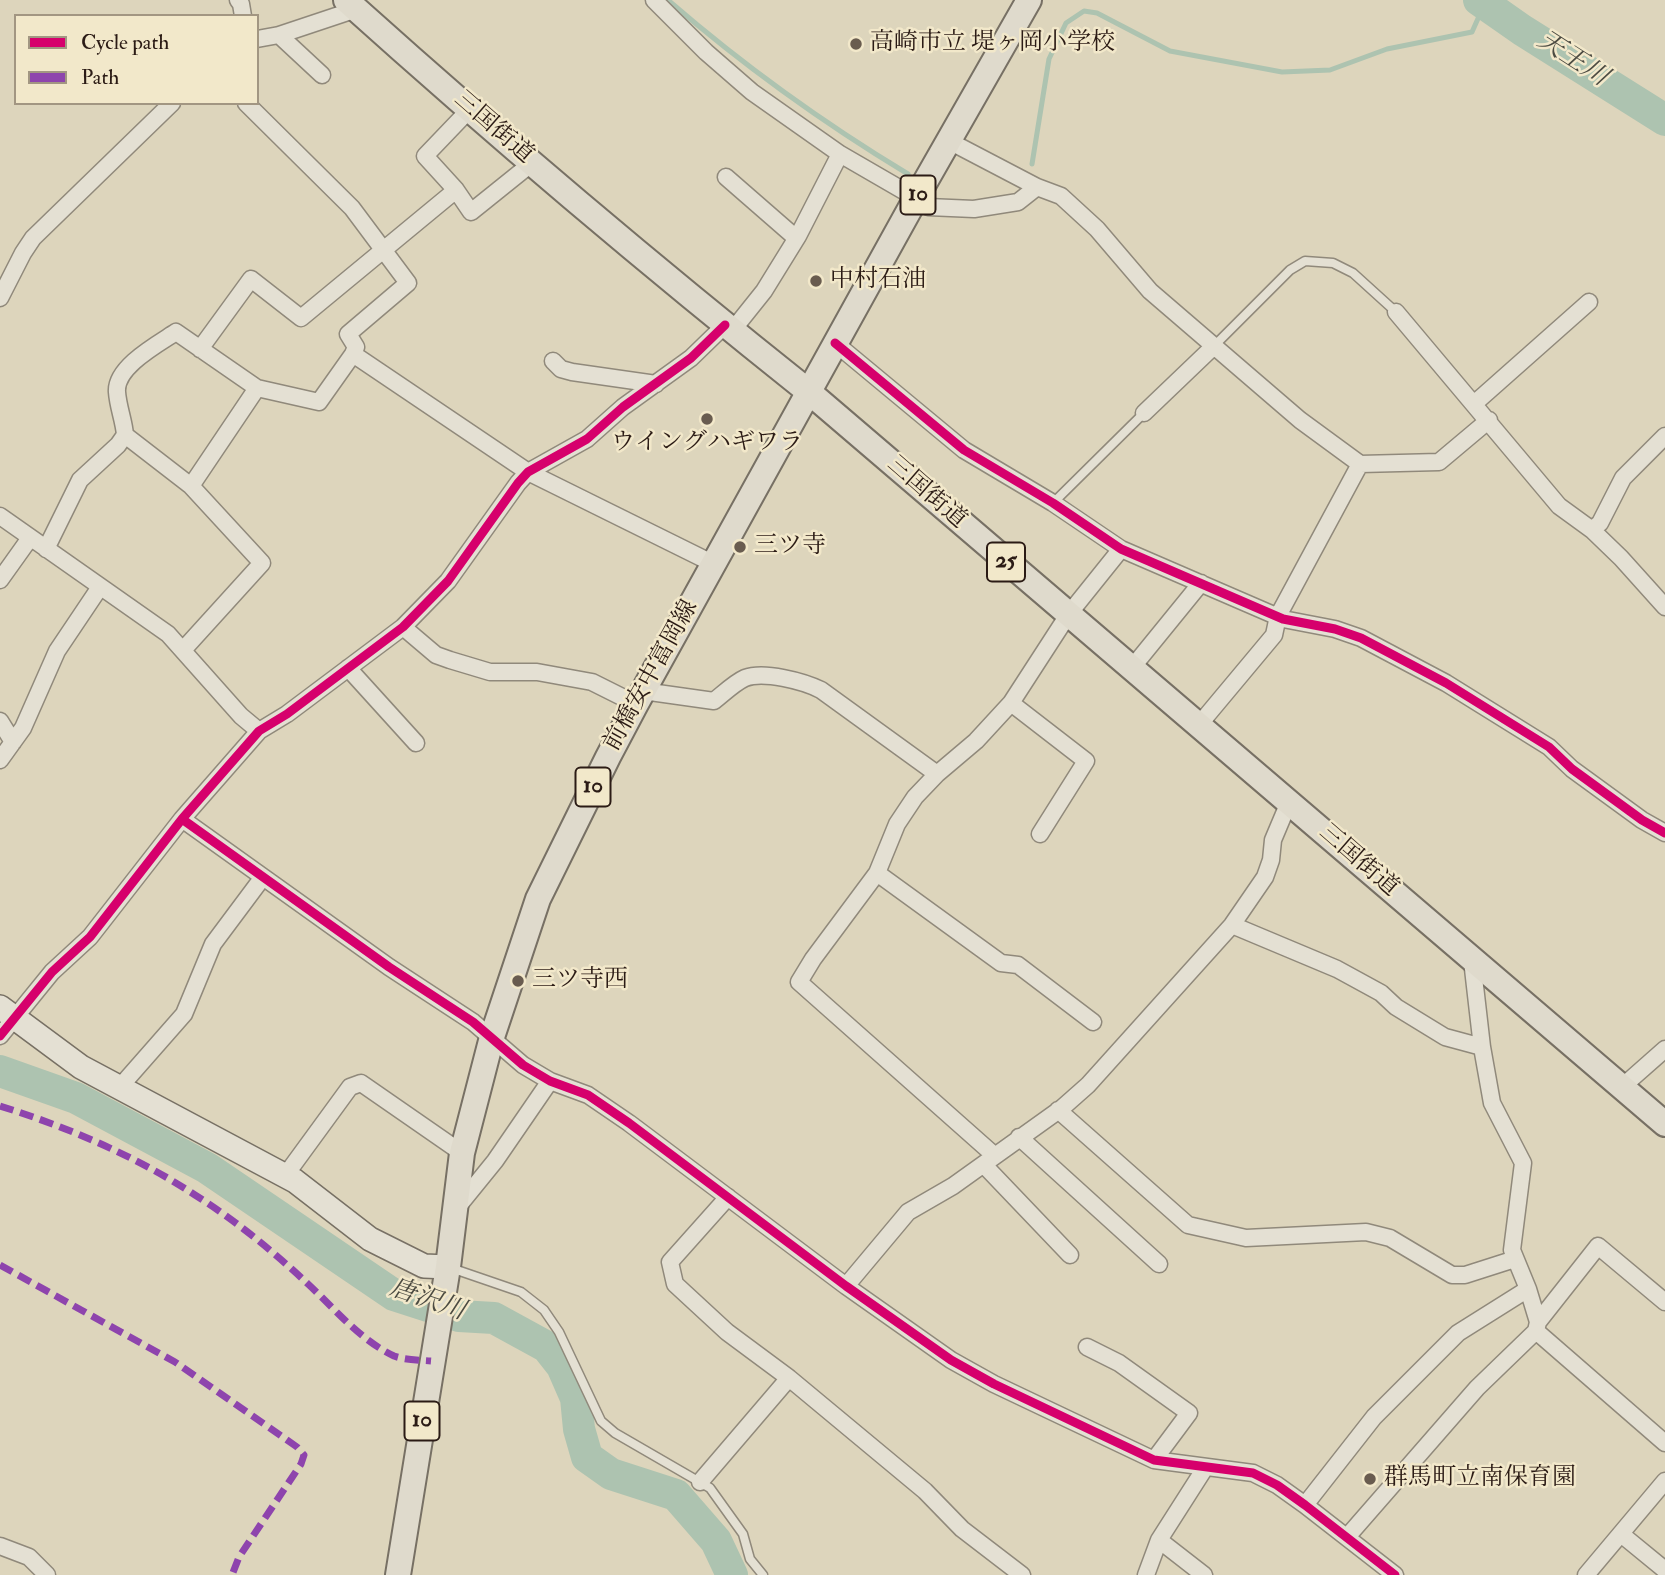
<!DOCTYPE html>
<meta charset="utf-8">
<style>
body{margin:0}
#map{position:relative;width:1665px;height:1575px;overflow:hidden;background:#ddd5bc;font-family:"IM FELL Double Pica",serif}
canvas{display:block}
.legend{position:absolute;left:14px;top:14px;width:245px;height:91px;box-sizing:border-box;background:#f2e8ca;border:2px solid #a29682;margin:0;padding:9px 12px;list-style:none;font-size:21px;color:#2b1b15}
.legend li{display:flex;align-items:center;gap:14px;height:35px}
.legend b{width:35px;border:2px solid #a29682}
</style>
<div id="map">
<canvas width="1665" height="1575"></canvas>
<ul class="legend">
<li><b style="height:9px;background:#d6006c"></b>Cycle path</li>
<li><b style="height:9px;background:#8e44ad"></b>Path</li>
</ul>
</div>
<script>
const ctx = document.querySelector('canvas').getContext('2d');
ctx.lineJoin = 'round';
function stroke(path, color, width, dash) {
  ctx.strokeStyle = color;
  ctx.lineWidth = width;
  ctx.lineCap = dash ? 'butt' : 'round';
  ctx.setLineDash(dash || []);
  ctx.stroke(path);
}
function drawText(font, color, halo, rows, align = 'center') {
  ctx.font = font + ' "IM FELL Double Pica","Noto Serif JP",serif';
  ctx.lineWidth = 5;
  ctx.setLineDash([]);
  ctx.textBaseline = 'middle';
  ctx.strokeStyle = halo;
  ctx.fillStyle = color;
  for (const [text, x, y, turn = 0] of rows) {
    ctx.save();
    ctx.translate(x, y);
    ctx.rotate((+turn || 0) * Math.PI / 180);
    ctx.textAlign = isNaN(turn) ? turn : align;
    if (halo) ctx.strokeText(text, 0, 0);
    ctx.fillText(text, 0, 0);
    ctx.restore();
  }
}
stroke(new Path2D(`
 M668 0C744 66 822 122 908 174
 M1032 164 1049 59 1066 23 1084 11 1097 13 1170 51 1282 72 1330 70 1387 49 1472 32 1484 5`), '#adc3b0', 5);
stroke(new Path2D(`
 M1479 0 1522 30 1665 120
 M0 1071 76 1098 207 1168 394 1295 459 1316 494 1318 547 1347 562 1366 576 1398 579 1429 587 1457 611 1474 676 1495 716 1541 732 1575`), '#adc3b0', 32);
const lane = new Path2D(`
 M1213 347 1290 270 1305 261 1333 263 1353 273 1396 312
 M1053 503 1144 413
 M451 1268 521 1292 544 1310 559 1332 601 1421 615 1433 710 1488 743 1534 750 1559 763 1575`);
const street = new Path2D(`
 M238 0 241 4 243 16
 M654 0 706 52 752 92 840 154 916 198 928 207 974 209 1018 202 1037 187
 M279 35 322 75
 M257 39 279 35 357 9
 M470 109 425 156 456 190 471 212 532 163
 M949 141 1037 187 1061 196 1097 229 1150 291 1300 420 1360 464 1439 462 1489 420
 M726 177 796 238
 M0 298 23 253 33 238 172 103
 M1396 312 1559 506 1592 530 1621 558 1665 607
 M732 331 764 291 798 236 840 154
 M835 343 964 450 1053 503 1121 549 1283 619 1335 629 1361 638 1446 683 1549 747 1572 769 1642 820 1665 833
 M200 349 251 279 301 318 456 190
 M353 354 528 472 714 564
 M553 361 561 369 572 372 656 384
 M1475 403 1589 302
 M1144 413 1213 347
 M125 435 191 486 262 563 183 650
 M191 486 257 388
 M0 516 168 634 241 716 259 731
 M1592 530 1600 523 1623 478 1665 436
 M46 549 80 480 118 445 125 435C124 421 118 407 117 392 115 367 158 344 176 332L257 388 319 402 353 354 356 347 348 334 408 283 352 208 246 103
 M0 580 30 538
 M403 627 436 655 450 660 490 672H537L592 682 636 704
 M348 668 416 743
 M1131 669 1201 583
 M643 691 714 701C723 694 734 683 745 678 764 671 803 681 821 690L937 774
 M1011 703 1086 761 1040 834
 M0 721 13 742
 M1198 726 1274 635 1278 616 1360 464
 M0 760 23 728 57 651 100 587
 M182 819 389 967 473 1022 523 1065 550 1081 588 1095 629 1123 846 1286 951 1360 994 1384 1154 1460 1253 1473 1277 1485 1305 1505 1395 1575
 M877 873 1001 963 1018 965 1093 1022
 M1232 925 1337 969 1381 993 1396 1007 1445 1037 1482 1047
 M1472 960 1482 1047 1492 1103 1523 1163 1512 1250 1528 1289 1538 1322 1536 1331 1665 1443
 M0 1036 52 972 90 937 182 819 259 731 287 714 403 627 448 581 518 483 528 472 587 439 623 407 691 358 725 325
 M1622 1087 1665 1049
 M119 1088 184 1014 213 944 263 877
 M1058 1110 1188 1225 1246 1238 1366 1232 1390 1238 1452 1275H1465L1515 1259
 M1019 1137 1159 1264
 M994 1155 799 982 813 959 877 873 897 824 915 797 937 774 976 741 1011 703 1068 615 1121 549
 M984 1165 1070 1255
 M285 1176 350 1087 361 1083 462 1153
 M728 1197 670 1262 675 1284 727 1332 789 1378 925 1491 962 1529 1022 1575
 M456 1209 495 1161 550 1081
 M846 1286 908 1212 953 1186 1062 1108 1088 1085 1232 925 1265 877 1271 860 1273 840 1289 802
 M1538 1322 1598 1246 1665 1302
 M1087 1347 1119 1363 1189 1413 1154 1460
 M700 1482 789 1378
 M1305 1505 1374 1417 1458 1333 1528 1289
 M1621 1534 1665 1570
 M1347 1537 1477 1388 1536 1331
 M1159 1540 1204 1575
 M0 1546 29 1557 47 1575
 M1146 1575 1159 1540 1205 1468
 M1586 1575 1665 1481`);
const secondary = new Path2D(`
 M0 1007 81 1067 295 1181 370 1239 424 1266 448 1267`);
const primary = new Path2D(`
 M346 0C496 135 651 266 809 392L1665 1124
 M398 1575 448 1267 462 1153 492 1037 538 899 608 757 636 704 916 198 1029 0`);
stroke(lane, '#90897b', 11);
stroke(street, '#90897b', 19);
stroke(secondary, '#777064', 26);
stroke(primary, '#777064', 28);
stroke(lane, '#e4e0d3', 8);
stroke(street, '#e4e0d3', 16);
stroke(secondary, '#e4e0d3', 23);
stroke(primary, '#dfdacc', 24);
stroke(new Path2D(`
 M0 1106C67 1127 136 1156 195 1195 235 1220 274 1252 308 1284 335 1309 360 1340 394 1356 405 1360 419 1360 431 1361
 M0 1265 175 1362 297 1447 304 1455 301 1464 239 1557 232 1575`), '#8e44ad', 7, [14, 7]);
stroke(new Path2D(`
 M835 343 964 450 1053 503 1121 549 1283 619 1335 629 1361 638 1446 683 1549 747 1572 769 1642 820 1665 833
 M182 819 389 967 473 1022 523 1065 550 1081 588 1095 629 1123 846 1286 951 1360 994 1384 1154 1460 1253 1473 1277 1485 1305 1505 1395 1575
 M0 1036 52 972 90 937 182 819 259 731 287 714 403 627 448 581 518 483 528 472 587 439 623 407 691 358 725 325`), '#d6006c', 9);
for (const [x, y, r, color] of [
 [856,44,7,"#695c4f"],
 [816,281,7,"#695c4f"],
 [707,419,7,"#695c4f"],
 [740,547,7,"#695c4f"],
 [518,981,7,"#695c4f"],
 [1370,1479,7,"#695c4f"]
]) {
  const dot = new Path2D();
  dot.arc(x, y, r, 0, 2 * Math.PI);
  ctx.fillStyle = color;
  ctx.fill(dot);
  stroke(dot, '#f2e8ca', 2.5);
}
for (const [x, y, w] of [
 [918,195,35],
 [1006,562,38],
 [593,787,35],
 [422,1421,35]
]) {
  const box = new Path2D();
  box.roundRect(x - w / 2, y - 19.5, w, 39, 5);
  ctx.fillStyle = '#f2e8ca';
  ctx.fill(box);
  stroke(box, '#2b1b15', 2);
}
drawText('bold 23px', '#2b1b15', null, [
 ["10",918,195],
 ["25",1006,562],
 ["10",593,787],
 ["10",422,1421]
]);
drawText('24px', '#2b1b15', '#f2e8ca', [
 ["高崎市立 堤ヶ岡小学校",870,44],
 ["中村石油",830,281],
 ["ウイングハギワラ",707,444,"center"],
 ["三ツ寺",754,547],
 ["三ツ寺西",532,981],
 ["群馬町立南保育園",1384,1479]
], 'left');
drawText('24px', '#2b1b15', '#f2e8ca', [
 ["三国街道",493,128,41],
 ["三国街道",926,493,41],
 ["前橋安中富岡線",652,676,-61],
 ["三国街道",1358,861,41]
]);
drawText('italic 26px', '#4c4b42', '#f2e8ca', [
 ["天王川",1572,60,33],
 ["唐沢川",427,1301,19]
]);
</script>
